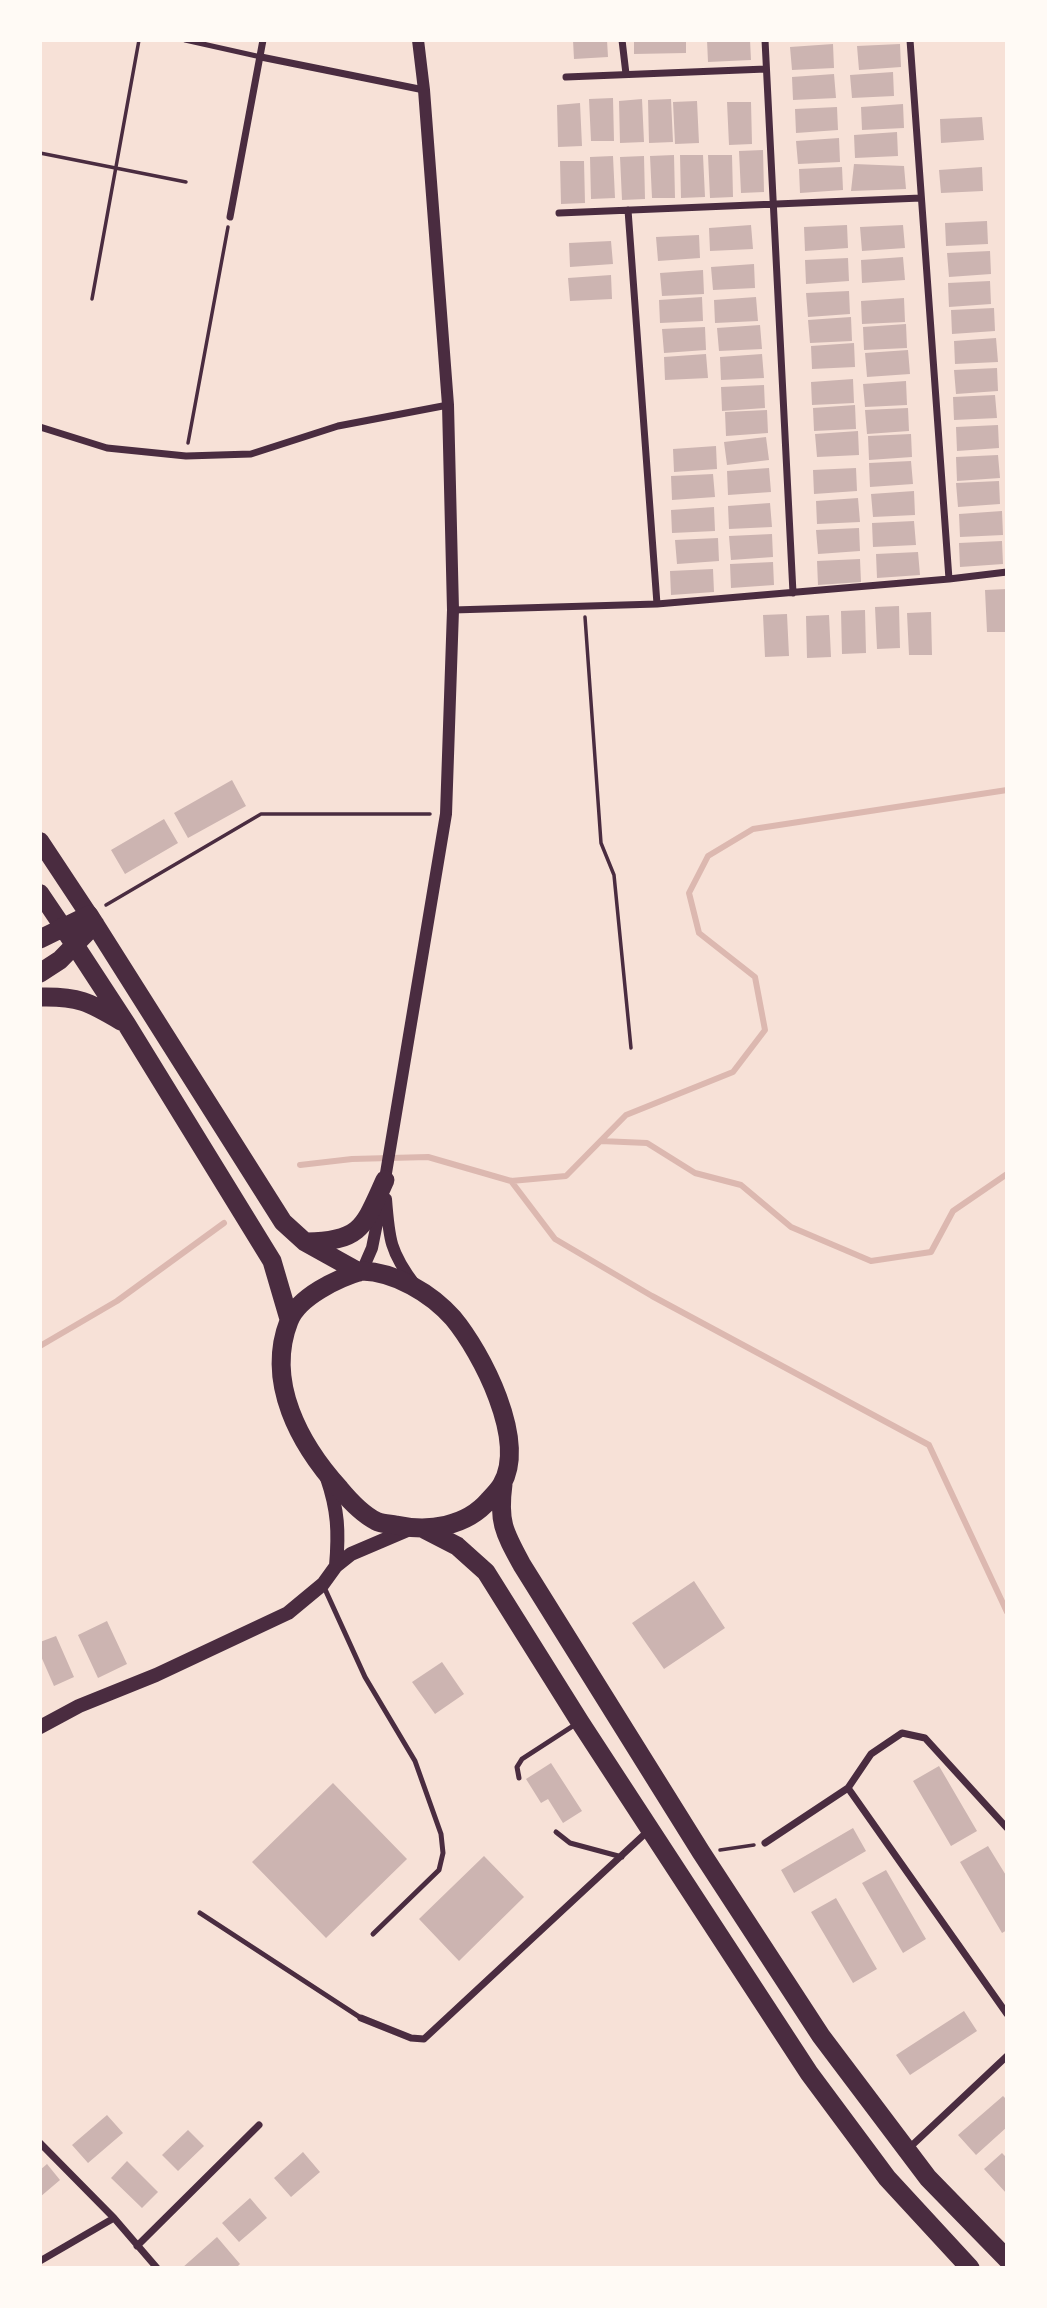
<!DOCTYPE html>
<style>
body{margin:0}
#map{position:relative;width:1047px;height:2308px;overflow:hidden;background:#f7e1d7;font-family:Raleway,sans-serif}
canvas{display:block}
.frame{position:absolute;inset:0;border:42px solid #fffaf5;pointer-events:none}
</style>
<div id="map">
<canvas width="1047" height="2308"></canvas>
<div class="frame"></div>
</div>
<script>
const ctx = document.querySelector('canvas').getContext('2d');
ctx.lineJoin = 'round';
function stroke(path, color, width, dash) {
  ctx.strokeStyle = color;
  ctx.lineWidth = width;
  ctx.lineCap = dash ? 'butt' : 'round';
  ctx.setLineDash(dash || []);
  ctx.stroke(path);
}
function paint(path, color) {
  ctx.fillStyle = color;
  ctx.fill(path, 'evenodd');
}
stroke(new Path2D(`
 M601 1141 647 1143 695 1173 741 1185 791 1227 871 1261 931 1252 953 1211 1007 1174
 M300 1165 352 1159 428 1157 511 1181 566 1176 626 1115 733 1072 765 1030 755 977 699 933 689 893 708 856 753 829 1007 790
 M511 1181 555 1239 652 1296 929 1445 1007 1612
 M40 1346 117 1301 224 1223`), '#dcb8b0', 6);
paint(new Path2D(`
 M573 40H607L608 57 574 59Z
 M634 40H686V53L634 54Z
 M707 40H750L751 60 708 62Z
 M833 44 834 68 792 70 790 47Z
 M900 44 901 67 859 70 857 46Z
 M893 72 894 96 852 98 850 75Z
 M834 74 836 98 793 100 792 77Z
 M613 98 614 141H591L589 99Z
 M642 99 644 142 620 143 619 101Z
 M671 99 673 142 649 143 648 100Z
 M697 101 699 143 675 144 673 102Z
 M727 102H751L752 144 729 145Z
 M580 103 582 146 558 147 557 105Z
 M903 104 904 128 862 130 861 107Z
 M837 107 838 130 796 133 795 109Z
 M982 117 984 140 941 143 940 119Z
 M897 132 898 156 855 158 854 135Z
 M839 138 840 162 798 164 796 141Z
 M763 150 764 192 741 193 739 151Z
 M674 155 675 198H652L650 156Z
 M680 155H703L705 197 681 198Z
 M708 155H732L733 197 710 198Z
 M613 156 615 198 591 199 590 157Z
 M644 156 645 199 622 200 620 157Z
 M560 161H584L585 203 561 204Z
 M854 164 904 166 906 189 851 191Z
 M842 167 843 190 800 193 799 169Z
 M982 167 983 191 941 193 939 170Z
 M987 221 988 244 946 246 945 223Z
 M751 225 753 249 710 251 709 228Z
 M847 225 848 248 805 251 804 227Z
 M903 225 905 248 862 251 860 227Z
 M699 235 700 258 658 261 656 237Z
 M611 241 613 264 570 267 569 243Z
 M990 251 991 274 949 277 947 253Z
 M903 257 905 280 862 283 861 260Z
 M848 258 849 281 806 284 805 260Z
 M754 264 755 288 713 290 711 267Z
 M703 270 704 294 662 296 660 273Z
 M611 275 612 299 570 301 568 278Z
 M990 281 991 304 949 307 948 283Z
 M849 291 850 314 808 317 806 293Z
 M702 297 703 321 660 323 659 300Z
 M756 297 758 321 715 323 714 300Z
 M904 298 905 322 862 324 861 301Z
 M994 308 995 331 952 334 951 310Z
 M851 317 852 341 810 343 808 320Z
 M906 324 907 348 864 350 863 327Z
 M760 325 762 349 719 351 717 328Z
 M705 327 706 350 664 353 662 329Z
 M996 338 998 362 955 364 954 341Z
 M854 343 855 367 812 369 811 346Z
 M908 350 910 374 867 377 865 353Z
 M706 354 708 378 665 380 664 357Z
 M762 354 764 378 721 380 720 357Z
 M997 368 998 391 956 394 954 370Z
 M853 379 854 403 812 405 811 382Z
 M906 381 907 405 865 407 863 384Z
 M764 385 765 408 722 411 721 387Z
 M995 395 997 418 954 420 953 397Z
 M855 405 856 429 814 431 813 408Z
 M908 408 909 431 867 434 865 410Z
 M767 410 768 433 726 436 725 412Z
 M998 425 999 448 957 451 956 427Z
 M858 431 859 455 817 457 815 434Z
 M911 434 912 457 869 460 868 436Z
 M766 437 769 460 727 465 724 442Z
 M716 446 717 469 674 472 673 449Z
 M998 455 1000 478 957 481 956 457Z
 M911 461 913 484 870 487 869 463Z
 M769 468 771 492 728 495 727 471Z
 M856 468 857 491 814 494 813 470Z
 M713 474 715 497 672 500 671 476Z
 M999 481 1000 504 958 507 956 483Z
 M914 491 915 515 873 517 871 494Z
 M858 498 860 522 817 524 816 501Z
 M770 503 772 527 729 529 728 506Z
 M714 507 715 531 672 533 671 510Z
 M1002 511 1003 535 960 537 959 514Z
 M914 521 916 545 873 547 872 523Z
 M859 528 860 551 818 554 816 530Z
 M772 534 773 557 731 560 729 536Z
 M718 538 719 561 677 564 675 540Z
 M1002 541 1003 564 960 567 959 543Z
 M918 552 920 575 877 578 876 554Z
 M860 559 861 582 818 585 817 561Z
 M773 562 774 585 731 588 730 564Z
 M713 569 714 592 671 595 670 571Z
 M1007 589V632H987L985 590Z
 M899 606 900 648 877 649 875 607Z
 M865 610 866 653 842 654 841 611Z
 M931 612 932 655H909L907 613Z
 M787 614 789 656 765 657 763 615Z
 M829 615 831 657 807 658 806 616Z
 M232 780 246 806 188 838 174 813Z
 M164 819 178 843 125 874 111 850Z
 M694 1581 725 1628 664 1669 632 1623Z
 M107 1621 127 1664 98 1678 78 1635Z
 M56 1636 74 1677 54 1686 40 1654V1642Z
 M442 1662 464 1694 435 1714 412 1682Z
 M551 1763 582 1811 563 1823 548 1799 541 1803 526 1779Z
 M939 1766 977 1831 951 1846 913 1781Z
 M333 1783 407 1859 326 1938 252 1862Z
 M853 1828 866 1851 794 1893 781 1870Z
 M988 1846 1007 1877V1930L1002 1933 960 1862Z
 M484 1856 524 1897 459 1961 419 1919Z
 M886 1870 926 1939 903 1953 862 1883Z
 M836 1898 877 1969 853 1983 811 1912Z
 M964 2011 977 2031 910 2075 896 2055Z
 M1003 2096 1007 2100V2127L976 2155 958 2135Z
 M107 2115 123 2133 88 2163 72 2145Z
 M188 2130 204 2146 178 2171 162 2155Z
 M303 2152 320 2172 291 2197 274 2178Z
 M1002 2153 1007 2158V2194L984 2169Z
 M127 2161 158 2192 142 2208 111 2178Z
 M47 2164 60 2180 40 2197V2170Z
 M250 2198 267 2218 239 2242 222 2223Z
 M217 2237 240 2264 236 2268H182Z`), '#ccb4b1');
stroke(new Path2D(`
 M40 153 186 182
 M92 299 139 40
 M188 443 228 227
 M585 617 601 843 614 875 631 1048
 M106 905 261 814H430
 M720 1850 754 1845`), '#4a2c40', 3.5);
stroke(new Path2D(`
 M185 40 261 57
 M324 1587 365 1677 415 1761 441 1834 443 1853 439 1870 373 1934
 M519 1778 517 1767 522 1759 576 1724
 M556 1832 570 1843 622 1857
 M200 1913 361 2018`), '#4a2c40', 5);
stroke(new Path2D(`
 M622 40 626 74
 M765 40 793 593
 M910 40 949 579
 M261 57 424 90
 M566 77 766 69
 M628 210 657 604
 M559 213 921 198
 M230 217 263 40
 M40 427 107 448 186 456 251 454 338 426 448 405
 M453 610 657 604 949 579 1007 572
 M848 1788 1007 2014
 M765 1843 848 1788 871 1754 902 1733 925 1738 1007 1828
 M361 2018 411 2038 424 2039 649 1830
 M40 2143 114 2218 157 2268
 M907 2150 1007 2056
 M137 2246 259 2125
 M40 2261 114 2218`), '#4a2c40', 7);
stroke(new Path2D(`
 M384 1185 446 814 453 610 448 405 424 90 418 40
 M386 1199C389 1239 390 1252 415 1285
 M362 1271 372 1248 381 1203`), '#4a2c40', 12);
stroke(new Path2D(`
 M327 1478C338 1510 339 1532 336 1566
 M40 1727 79 1706 156 1675 288 1613 323 1584 336 1566 351 1554 412 1528`), '#4a2c40', 14);
stroke(new Path2D(`
 M40 841 89 915
 M40 893 63 927`), '#4a2c40', 18);
stroke(new Path2D(`
 M63 927 127 1025 272 1261 289 1319
 M40 939 89 915 283 1222 305 1242 359 1272
 M40 973 60 960 95 924
 M40 997C78 996 89 1002 121 1021
 M307 1242C362 1241 364 1226 385 1180
 M362 1271C395 1272 431 1293 453 1318 482 1353 527 1440 502 1484 499 1490 493 1495 489 1500 466 1527 428 1532 396 1525 390 1524 381 1524 376 1521 362 1514 350 1501 340 1489 300 1445 265 1382 289 1321 298 1297 338 1278 362 1271Z
 M503 1484C498 1522 504 1532 522 1565L701 1852 821 2036 928 2178 1007 2259
 M424 1529 457 1546 486 1572 580 1722 809 2073 887 2178 970 2268`), '#4a2c40', 19);
</script>
